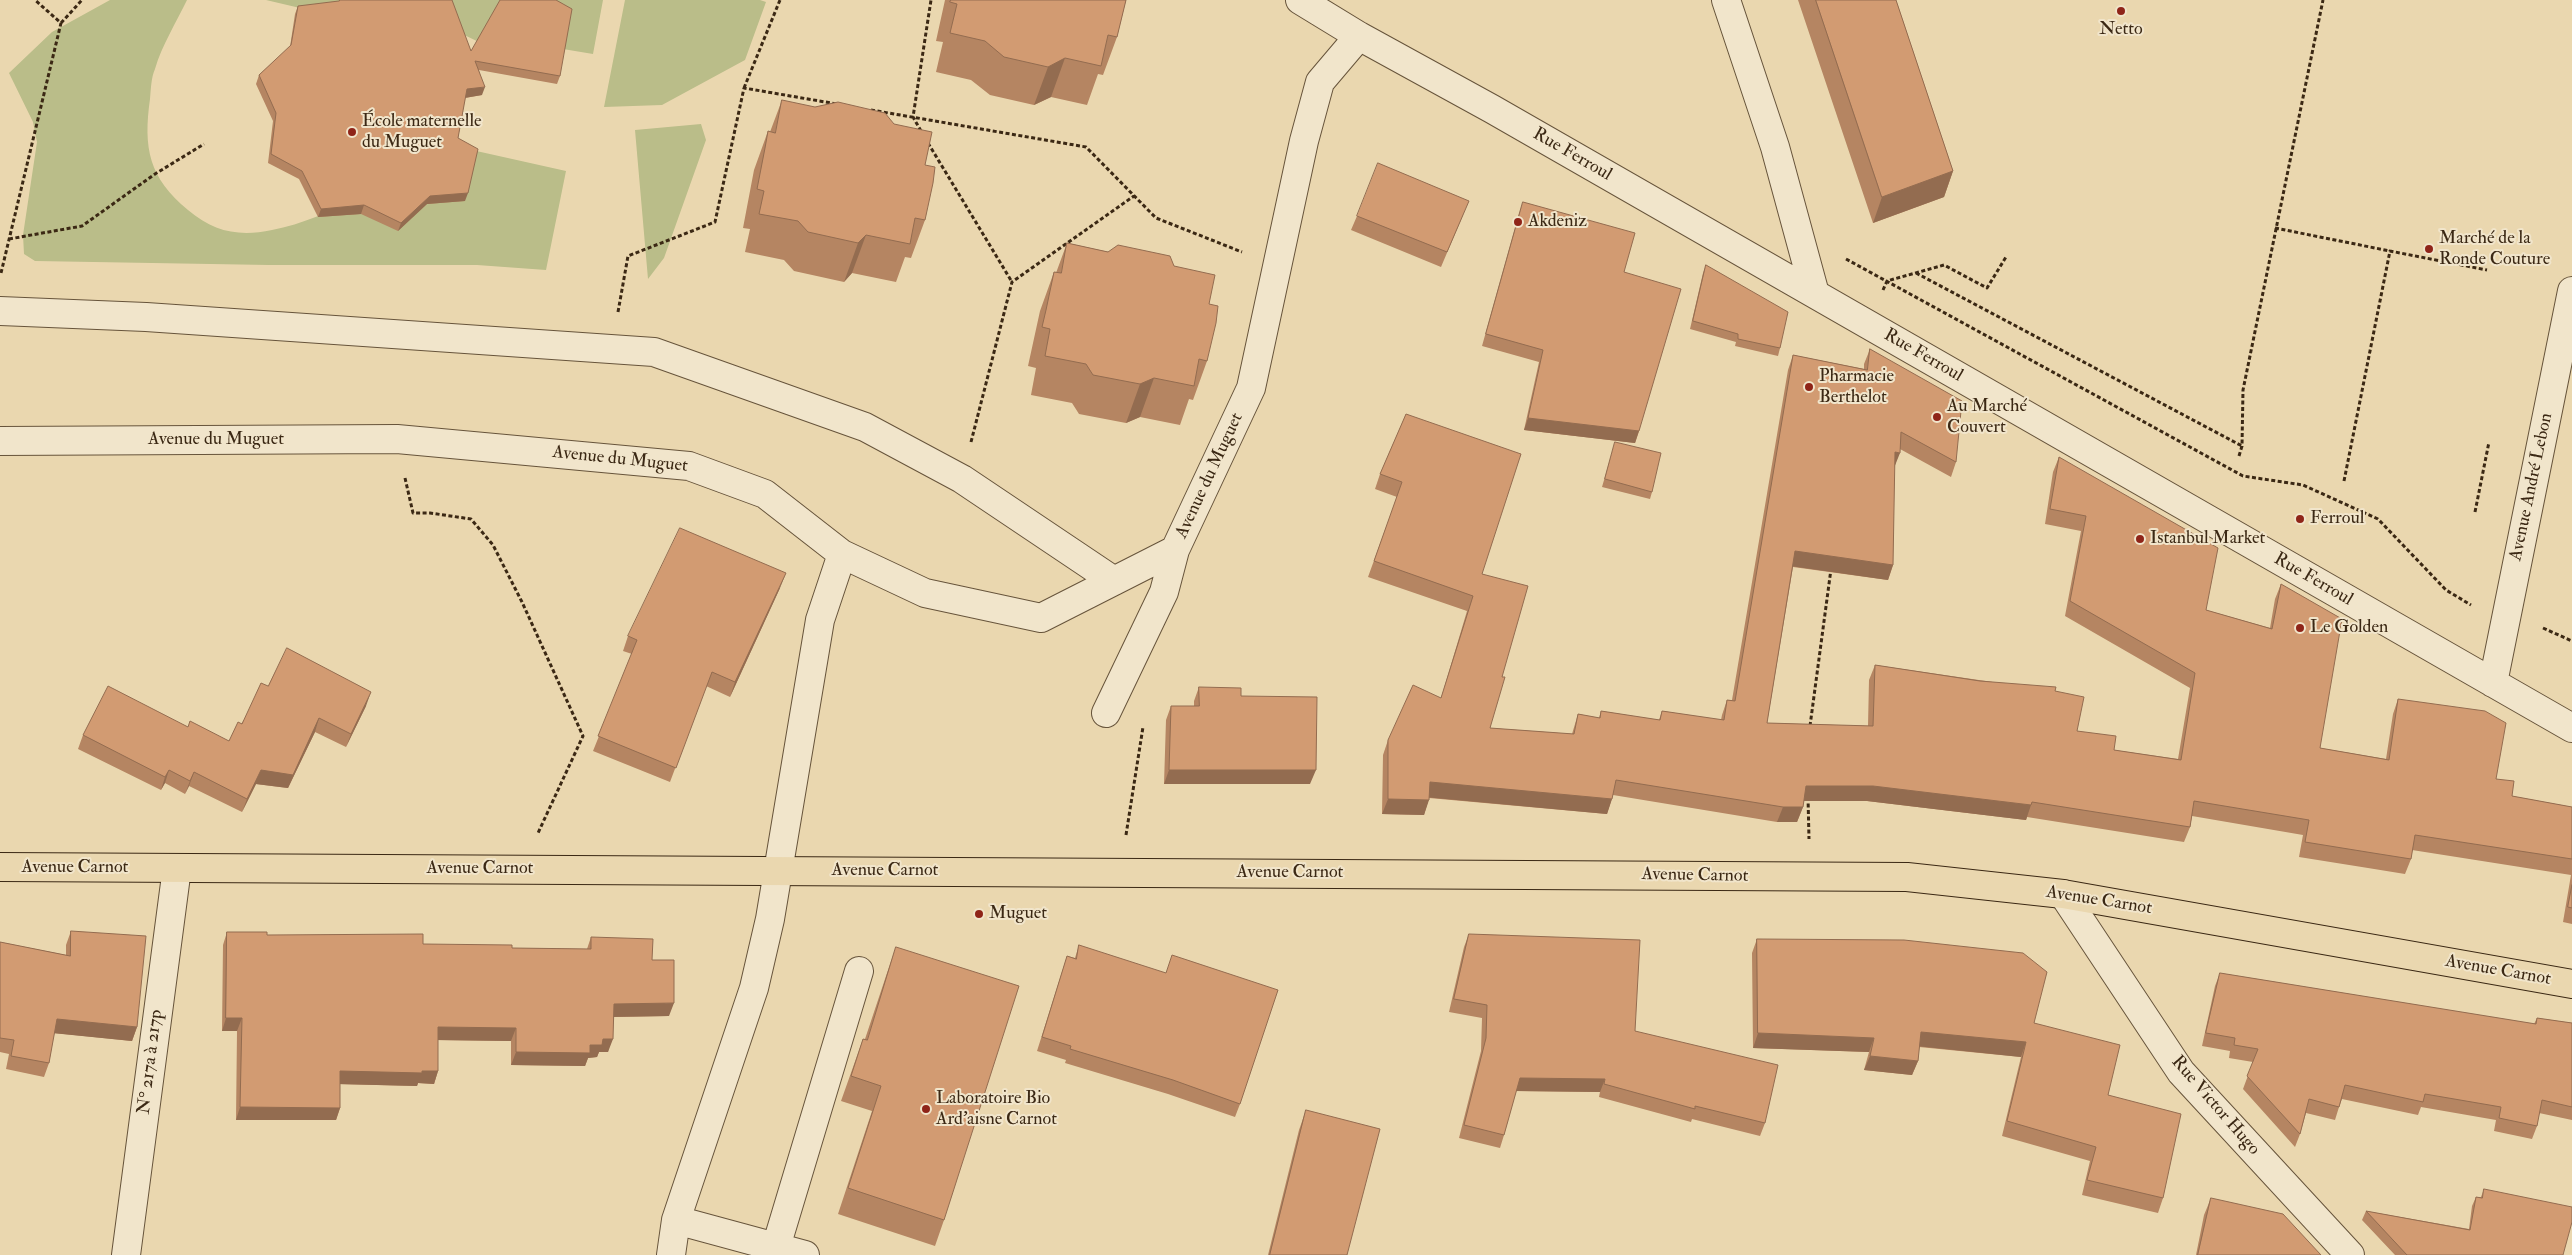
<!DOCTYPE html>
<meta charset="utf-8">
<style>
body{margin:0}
canvas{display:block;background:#ead7af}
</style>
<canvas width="2572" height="1255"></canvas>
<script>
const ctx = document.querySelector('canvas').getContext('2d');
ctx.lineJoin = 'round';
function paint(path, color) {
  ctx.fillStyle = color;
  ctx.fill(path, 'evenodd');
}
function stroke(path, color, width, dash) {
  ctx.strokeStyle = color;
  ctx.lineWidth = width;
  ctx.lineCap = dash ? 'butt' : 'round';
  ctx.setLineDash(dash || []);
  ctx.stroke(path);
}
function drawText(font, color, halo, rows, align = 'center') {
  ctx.font = font + ' "IM FELL Double Pica",serif';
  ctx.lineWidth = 4;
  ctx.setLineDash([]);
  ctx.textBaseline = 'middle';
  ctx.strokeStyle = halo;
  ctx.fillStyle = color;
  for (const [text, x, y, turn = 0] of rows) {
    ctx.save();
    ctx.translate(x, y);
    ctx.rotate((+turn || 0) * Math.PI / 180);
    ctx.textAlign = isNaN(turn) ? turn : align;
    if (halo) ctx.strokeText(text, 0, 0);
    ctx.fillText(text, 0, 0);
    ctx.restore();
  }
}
paint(new Path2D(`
 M110 0H187C176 23 162 45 155 69 151 78 151 89 150 99 143 148 149 178 188 210 214 232 239 237 272 230 331 219 400 174 454 146L566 171 546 270 477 265H269L35 261 24 254 23 235 37 142 33 122 9 73 52 32Z
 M266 0H346L317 12Z
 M446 0H502L483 44 458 32Z
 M539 0H603L593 54 563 49Z
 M625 0H760L766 2 745 60 662 105 604 107Z
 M701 124 706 140 664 258 648 279 635 130Z`), '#babd89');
const minor = new Path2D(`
 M1300 0 1359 36 1492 109 2572 728
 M1726 0 1775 147 1815 294
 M0 311 146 317 654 352 865 427 962 479 1114 581
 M0 441 397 439 689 466 765 494 842 554 925 593 1041 618 1175 550 1251 388 1304 141 1320 82 1359 36
 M2493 683 2572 291
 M1106 713 1164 592 1175 550
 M2063 894 2181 1072 2350 1255
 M676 1220 805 1255
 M776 1247 859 971
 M126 1255 177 868
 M671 1255 676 1220 754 988 770 919 820 620 842 554`);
const major = new Path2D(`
 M0 867 1907 877 2063 894 2572 984`);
stroke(minor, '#67543b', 30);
stroke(major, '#3b2814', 30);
stroke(new Path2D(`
 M61 23 82 0
 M744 88 780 0
 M871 110 1086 147 1156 218 1242 252
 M921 131 913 117 931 0
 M928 143 1012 282
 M2275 228 2390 251
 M9 239 82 226 155 174 204 144
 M1846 259 2243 476 2303 485 2378 519 2446 590 2471 605
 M1 273 61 23 35 0
 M1916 273 2242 446
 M1883 290 1887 281 1944 265 1987 288 2006 257
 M618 312 628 256 715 222 744 88 837 104
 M971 442 1012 282 1134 196
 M2239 456 2242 446 2243 390 2323 0
 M405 478 413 513H430L471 519 493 545 522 602 583 736 538 833
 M2344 481 2390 251 2487 270
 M2475 512 2489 442
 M2543 628 2572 641
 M1810 726 1831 569
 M1808 797 1809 839
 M1126 835 1143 727`), '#3b2814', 3, [4, 2.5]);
stroke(minor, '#f1e5cb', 28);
stroke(major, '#ead7af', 28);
paint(new Path2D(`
 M945 0H1126L1117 37 1103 75 1098 74 1087 105 1051 97 1034 105 990 95 971 80 936 72 943 42 936 41Z
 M1798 0H1896L1953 171 1944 197 1873 223Z
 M298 6 471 51 560 76 557 84 479 70 482 95 465 98 458 138 465 201 427 204 398 231 361 214 318 217 299 179 268 163 273 121 256 84 259 75 290 47 295 14Z
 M782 100 925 165V220L911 258 905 257 896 282 852 273 844 282 794 271 784 260 745 252 750 229 743 228 754 170 768 131 770 132Z
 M1523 202 1624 272 1639 431 1635 443 1524 430 1539 362 1482 346 1519 214Z
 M1463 215 1441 267 1351 230 1357 216Z
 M1067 243 1174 266 1209 304 1207 361 1193 400 1189 399 1180 425 1140 417 1126 423 1079 414 1072 403 1031 395 1036 368 1028 366 1040 311 1054 272 1056 273Z
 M1706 265 1780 348 1778 356 1735 346 1736 342 1690 329 1703 273Z
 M1870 349 1956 462 1951 477 1900 449 1894 468 1893 565 1888 580 1793 567 1767 723 1868 726 1869 680 1875 665 2055 691 2077 731 2114 750 2178 759 2190 688 2065 616 2081 531 2045 524 2053 472 2059 457 2206 610 2270 628 2275 599 2281 584 2320 748 2386 759 2393 714 2398 699 2496 779 2512 796 2572 807V924L2563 922 2571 875 2412 850 2411 859 2405 874 2368 868 2299 857 2303 835 2192 816 2190 827 2184 842 2027 817 2026 820 1867 801H1804L1803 807 1797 822H1777L1613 795 1607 814 1429 798 1424 815 1382 814 1383 755 1388 740 1441 698 1467 611 1368 577 1397 497 1375 489 1380 474 1406 414 1482 574 1502 677 1490 728 1572 734 1578 714 1599 718 1601 711 1659 720 1662 711 1721 720 1722 715 1727 700H1732L1788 370 1793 355 1864 369V364Z
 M1615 442 1652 492 1650 499 1602 487Z
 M780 588 730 697 706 686 670 782 593 751 632 654 623 651 628 636Z
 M268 686 366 706 346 747 315 732 288 788 256 784 242 812 189 786 185 794 165 783 161 790 78 749 83 735 188 727 229 741Z
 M1199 687 1241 696 1310 784H1164L1166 720 1171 706H1194V701Z
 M71 931 137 1027 132 1041 54 1033 49 1063 44 1077 6 1069 9 1054 0 1052V942L66 955V945Z
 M227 932 267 935 423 944 512 948 587 949 591 937 652 960 669 1016 614 1017 608 1052H599L597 1057 588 1058 585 1066 511 1065V1041L438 1040V1071L434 1084 418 1083 417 1086 340 1084V1108L336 1120H236L237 1031H222L223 945Z
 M1469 934 1635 1031 1765 1123 1760 1136 1692 1119 1691 1122 1599 1097 1600 1092 1516 1091 1504 1135 1500 1148 1459 1138 1481 1051 1482 1018 1449 1012 1464 947Z
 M1757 939 2034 1023 2108 1095 2163 1198 2158 1213 2082 1195 2090 1161 2002 1136 2021 1057 1919 1047 1918 1061 1912 1075 1864 1070 1869 1052 1753 1048 1752 953Z
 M1079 945 1240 1104 1235 1117 1168 1094 1065 1063 1066 1060 1037 1051 1067 956 1075 958Z
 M896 947 944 1220 935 1246 838 1214 872 1111 841 1101 863 1039H865L887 973Z
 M2220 973 2534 1024 2537 1018 2572 1023V1120L2539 1113 2537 1126 2532 1139 2494 1131 2496 1120 2421 1107 2418 1115 2342 1099 2339 1107 2335 1120 2306 1113 2300 1134 2295 1147 2243 1089 2253 1062 2229 1058 2230 1051 2202 1046 2215 986Z
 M1306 1110 1347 1255H1268L1299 1130Z
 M2484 1189 2563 1255H2395L2362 1220 2366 1211 2469 1229 2472 1206 2476 1197H2481Z
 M2211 1198 2321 1255H2196L2204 1215Z`), '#b58562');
paint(new Path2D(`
 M1065 58 1051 97 1034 105 1048 67Z
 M485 87 482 95 464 98 467 89Z
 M1953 171 1944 197 1873 223 1882 197Z
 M468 193 465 201 427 204 398 231 401 223 430 196Z
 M364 205 361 214 318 217 321 209Z
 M866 235 852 273 844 282 858 243Z
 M1154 378 1140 417 1126 423 1140 384Z
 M1528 418 1639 431 1635 443 1524 430Z
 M1895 452 1900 453 1894 468Z
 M1795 551 1893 565 1888 580 1790 566Z
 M786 573 780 588 730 697 735 682Z
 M371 692 366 706 346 747 351 734Z
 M319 718 315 732 288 788 256 784 242 812 247 799 261 770Z
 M169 770 165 783 161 790 165 777Z
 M1169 770H1316L1310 784H1164Z
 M194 772 189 786 185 794 190 781Z
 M1430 782 1612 799 1607 814 1424 797Z
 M1806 786H1873L2031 805 2026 820 1867 801H1801Z
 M1388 799 1429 800 1424 815 1382 814Z
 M1783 807H1803L1797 822H1777Z
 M674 1003 669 1016 609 1017 614 1004Z
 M226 1018H242L237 1031H222Z
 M57 1019 137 1027 132 1041 52 1033Z
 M438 1027 516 1028 511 1041 433 1040Z
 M1921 1032 2026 1042 2021 1057 1916 1046Z
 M1758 1033 1874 1038 1869 1052 1753 1048Z
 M603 1039H613L608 1052H599L597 1057 588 1058 585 1066 511 1065 516 1052 590 1045Z
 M1870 1056 1918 1061 1912 1075 1864 1070Z
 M340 1071H438L434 1084 418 1083 417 1086 335 1084Z
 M1520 1078 1605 1079 1600 1092 1515 1091Z
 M240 1107 340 1108 336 1120H236Z`), '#936c50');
const building = new Path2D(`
 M340 0H452L471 51 500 0H556L572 9 560 76 475 61 485 87 467 89 458 138 478 149 468 193 430 196 401 223 364 205 321 209 302 171 271 154 276 113 259 75 291 45 298 6 339 1Z
 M951 0H1126L1117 37 1108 35 1101 66 1065 58 1048 67 1004 57 985 41 950 33 957 4 950 2Z
 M1816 0H1896L1953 171 1882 197Z
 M782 100 815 107 838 102 885 113 894 124 932 132 925 165 935 167 933 183 925 220 915 218 910 244 866 235 858 243 808 232 798 221 759 214 764 191 757 189 765 148 768 131 775 133Z
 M1378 163 1469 201 1447 252 1357 216Z
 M1523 202 1635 233 1624 272 1681 289 1639 431 1528 418 1543 350 1486 334Z
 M1067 243 1108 252 1118 245 1170 256 1174 266 1215 275 1209 304 1218 306 1216 323 1207 361 1199 359 1194 386 1154 378 1140 384 1093 375 1086 364 1045 356 1050 329 1042 327 1046 310 1054 272 1061 273Z
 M1706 265 1788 312 1780 348 1738 339V334L1693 321Z
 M1870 349 1962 401 1956 462 1901 432 1900 453 1895 452 1893 565 1795 551 1767 723 1873 726 1875 665 1980 681 2056 687 2055 691 2084 697 2077 731 2116 736 2114 750 2181 760 2195 673 2070 601 2086 516 2050 509 2059 457 2218 548 2206 610 2272 629 2281 584 2342 619 2320 748 2389 760 2398 699 2485 711 2506 723 2496 779 2514 781 2512 796 2572 807V859L2415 835 2411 859 2373 853 2305 842 2309 820 2194 801 2190 827 2032 802 2031 805 1873 786H1806L1803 807H1783L1616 780 1612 799 1430 782 1429 800 1388 799V740L1413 685 1441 698 1473 596 1374 561 1402 482 1380 474 1406 414 1521 454 1482 574 1528 586 1502 677H1505L1490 728 1574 734 1578 714 1600 718 1601 711 1660 720 1662 711 1724 720 1727 700 1735 701 1793 355 1867 370Z
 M1615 442 1661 453 1652 492 1605 479Z
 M680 528 786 573 735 682 712 672 676 768 598 736 637 640 628 636Z
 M287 648 371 692 351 734 319 718 293 775 261 770 247 799 194 772 190 781 169 770 165 777 83 735 108 686 188 727 190 721 229 741 238 722 242 724 261 683 268 686Z
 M1199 687 1241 688V696L1317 697 1316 770H1169L1171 706H1199Z
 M2572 885V908L2568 907Z
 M71 931 146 936 137 1027 57 1019 49 1063 11 1056 14 1040 0 1038V942L70 956Z
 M227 932H267V935L423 934V944L512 945V948L591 949V937L653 939 652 960H674V1003L614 1004 613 1039H603L602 1045H590V1053L516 1052V1028L438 1027V1071H422V1073L340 1071V1108L240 1107 242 1018H226Z
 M1469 934 1640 940 1635 1031 1778 1065 1765 1123 1695 1106V1109L1604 1084 1605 1079 1520 1078 1504 1135 1464 1125 1486 1038 1487 1005 1454 999Z
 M1757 939 1904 940 2023 953 2047 972 2034 1023 2120 1045 2108 1095 2181 1114 2163 1198 2087 1180 2096 1147 2007 1121 2026 1042 1921 1032 1918 1061 1870 1056 1874 1038 1758 1033Z
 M1079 945 1166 973 1172 955 1278 990 1240 1104 1173 1080 1070 1049 1071 1046 1042 1037 1067 956 1076 959Z
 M896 947 1019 986 944 1220 848 1188 881 1086 851 1076 863 1039 867 1040Z
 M2220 973 2536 1024 2537 1018 2572 1023V1107L2542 1100 2537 1126 2499 1118 2501 1107 2425 1094 2423 1102 2345 1085 2339 1107 2309 1099 2300 1134 2247 1076 2258 1049 2234 1045 2235 1038 2206 1033Z
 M1306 1110 1380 1129 1347 1255H1270Z
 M2484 1189 2572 1207V1222L2563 1255H2407L2366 1211 2470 1230 2476 1197 2482 1198Z
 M2211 1198 2283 1214 2321 1255H2198Z`);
paint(building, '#d29b72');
stroke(building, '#936c50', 1);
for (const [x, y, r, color] of [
 [2121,11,5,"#8f2418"],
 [352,132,5,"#8f2418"],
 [1518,222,5,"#8f2418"],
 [2429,249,5,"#8f2418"],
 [1809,387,5,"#8f2418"],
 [1937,417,5,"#8f2418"],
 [2300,519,5,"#8f2418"],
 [2140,539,5,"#8f2418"],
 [2300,628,5,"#8f2418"],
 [979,914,5,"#8f2418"],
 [926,1109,5,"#8f2418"]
]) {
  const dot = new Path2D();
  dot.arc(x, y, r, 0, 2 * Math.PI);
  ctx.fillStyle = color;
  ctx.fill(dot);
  stroke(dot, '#f1e5cb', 2);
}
drawText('18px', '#3b2814', '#f1e5cb', [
 ["Netto",2121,30,"center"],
 ["École maternelle",362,122],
 ["du Muguet",362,143],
 ["Akdeniz",1528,222],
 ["Marché de la",2439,239],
 ["Ronde Couture",2439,260],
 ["Pharmacie",1819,377],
 ["Berthelot",1819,398],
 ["Au Marché",1947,407],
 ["Couvert",1947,428],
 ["Ferroul",2310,519],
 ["Istanbul Market",2150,539],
 ["Le Golden",2310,628],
 ["Muguet",989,914],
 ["Laboratoire Bio",936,1099],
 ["Ard'aisne Carnot",936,1120]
], 'left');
drawText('18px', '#3b2814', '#f1e5cb', [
 ["Rue Ferroul",1572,155,30],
 ["Rue Ferroul",1923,356,30],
 ["Avenue du Muguet",216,440],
 ["Avenue du Muguet",620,460,6],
 ["Avenue du Muguet",1210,476,-65],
 ["Avenue André Lebon",2532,487,-78],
 ["Rue Ferroul",2313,580,30],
 ["Avenue Carnot",75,868],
 ["Avenue Carnot",480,869],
 ["Avenue Carnot",885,871],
 ["Avenue Carnot",1290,873],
 ["Avenue Carnot",1695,876,1],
 ["Avenue Carnot",2099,901,9],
 ["Avenue Carnot",2498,971,10],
 ["N° 217a à 217p",151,1062,-83],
 ["Rue Victor Hugo",2215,1106,49]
]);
</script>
